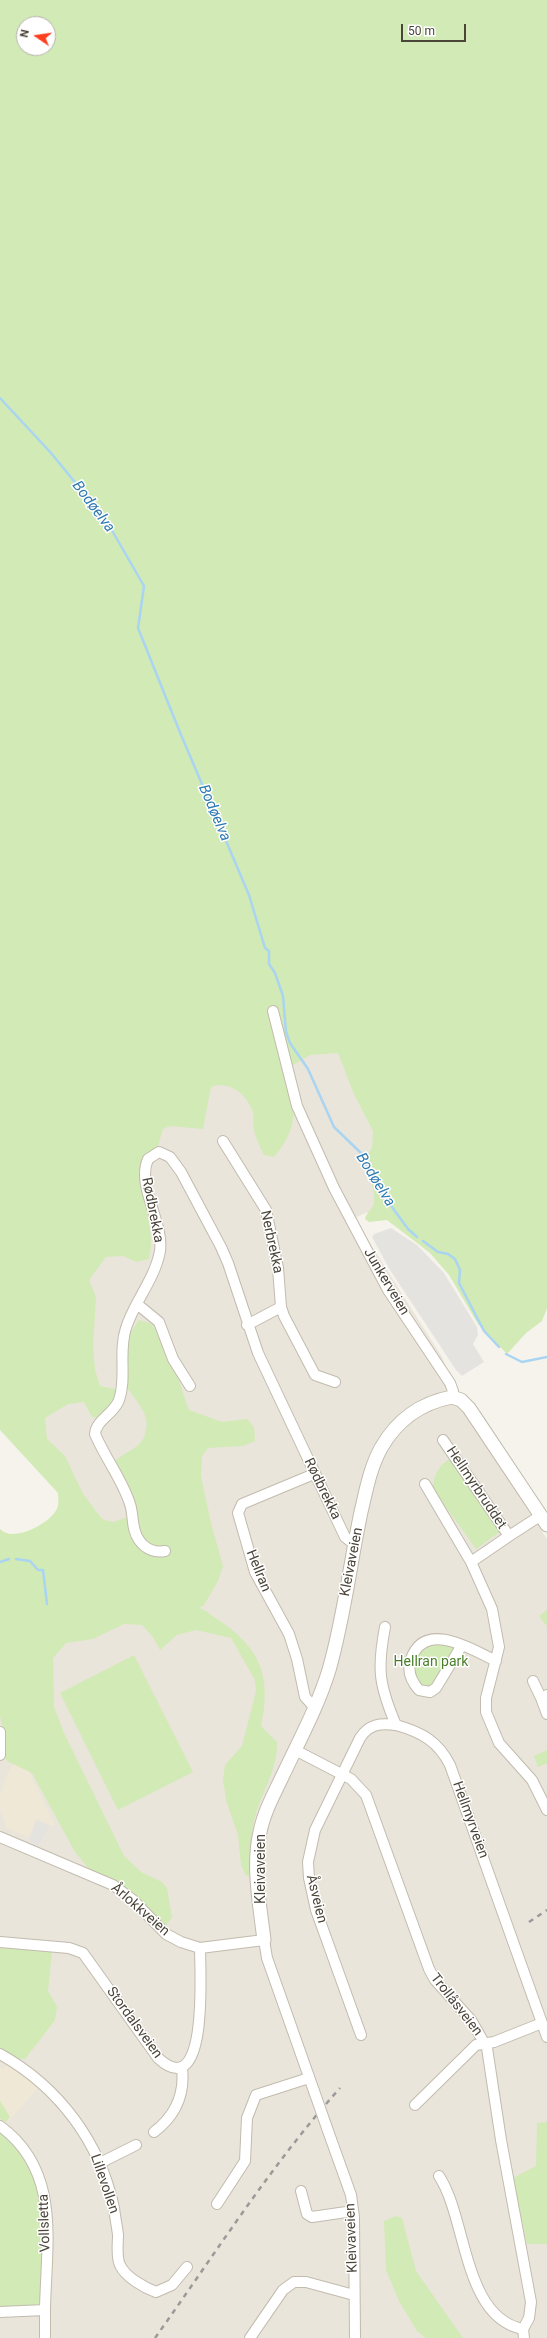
<!DOCTYPE html>
<meta charset="utf-8">
<style>
body{margin:0}
#map{position:relative;width:547px;height:2338px;overflow:hidden;background:#f6f3ec;font-family:Roboto,sans-serif}
canvas{display:block}
.north{position:absolute;left:16px;top:16px;width:40px;height:40px;box-sizing:border-box;background:#fff;border:1px solid #b7b4b0;border-radius:50%;rotate:283deg;font-size:11px;font-weight:700;line-height:16px;text-align:center;color:#4b4439}
.north::after{content:'';display:block;margin:auto;width:14px;height:18px;background:#fc3f1d;clip-path:polygon(50% 0,100% 100%,50% 72%,0 100%)}
.scale{position:absolute;left:401px;top:24px;width:65px;height:18px;box-sizing:border-box;border:2px solid #4b4439;border-top:0;padding-left:5px;font-size:12px;line-height:14px;white-space:nowrap;color:#4b4439;-webkit-text-stroke:3px #fff;paint-order:stroke}
</style>
<div id="map">
<canvas width="547" height="2338"></canvas>
<div class="north">N</div>
<div class="scale">50 m</div>
</div>
<script>
const ctx = document.querySelector('canvas').getContext('2d');
ctx.lineJoin = 'round';
function paint(path, color) {
  ctx.fillStyle = color;
  ctx.fill(path, 'evenodd');
}
function stroke(path, color, width, dash) {
  ctx.strokeStyle = color;
  ctx.lineWidth = width;
  ctx.lineCap = dash ? 'butt' : 'round';
  ctx.setLineDash(dash || []);
  ctx.stroke(path);
}
function drawText(font, color, halo, rows, align = 'center') {
  ctx.font = font + ' Roboto,sans-serif';
  ctx.lineWidth = 3;
  ctx.setLineDash([]);
  ctx.textBaseline = 'middle';
  ctx.strokeStyle = halo;
  ctx.fillStyle = color;
  for (const [text, x, y, turn = 0] of rows) {
    ctx.save();
    ctx.translate(x, y);
    ctx.rotate((+turn || 0) * Math.PI / 180);
    ctx.textAlign = isNaN(turn) ? turn : align;
    if (halo) ctx.strokeText(text, 0, 0);
    ctx.fillText(text, 0, 0);
    ctx.restore();
  }
}
paint(new Path2D(`
 M279 1045 338 1051 376 1137 380 1207 354 1218 442 1357 467 1418 547 1539V2338H0V1588L115 1548 38 1427 120 1119Z`), '#eae5da');
paint(new Path2D(`
 M20 1753 55 1825 52 1826 36 1819 29 1837 6 1828 0 1808V1795L8 1773Z
 M8 2064 39 2087 6 2124 0 2121V2068L4 2069Z`), '#efe8d6');
paint(new Path2D(`
 M0 0H547V1308L542 1321 526 1333 507 1354 478 1324 449 1275 430 1253 387 1220 369 1222 365 1219C366 1212 373 1209 374 1203 376 1189 367 1174 363 1161L372 1148 373 1131 354 1094 338 1053 310 1055 285 1070C296 1105 300 1127 274 1157L264 1155C259 1146 255 1136 253 1126 253 1122 254 1117 253 1113 248 1095 230 1080 211 1087L203 1129 170 1126 163 1129 157 1149 141 1163C139 1195 157 1230 149 1259L136 1262 123 1256 106 1257 89 1280 96 1297 93 1347 95 1370 100 1386 115 1389 116 1403 97 1418 92 1417 84 1402 68 1404 45 1418 47 1439 65 1456 83 1494 102 1519 113 1522 128 1517 130 1508 112 1465C120 1453 139 1450 144 1437 158 1406 115 1391 119 1362 122 1347 131 1332 139 1320 143 1321 148 1322 151 1324 168 1337 181 1389 189 1410L222 1422 247 1419 254 1427 255 1441 243 1446 208 1448 202 1456 201 1476 211 1523 223 1566 218 1581 204 1605 199 1608C206 1610 211 1615 217 1619 260 1647 272 1676 261 1726L277 1742C278 1769 262 1791 255 1817 250 1836 251 1856 250 1875L246 1876 241 1865 238 1835 226 1800 223 1780 225 1765 242 1746 256 1691 255 1680 231 1638 196 1630 177 1635 160 1650 153 1637 142 1625 124 1624 93 1639 66 1643 53 1658 54 1707 64 1733 124 1856 141 1872 162 1882 167 1888 172 1917 165 1927 109 1879 89 1869 75 1852 32 1773 7 1761 4 1755 5 1742 0 1716V1529C13 1544 54 1522 58 1506 59 1502 58 1497 58 1493L0 1430ZM24 24H48V48H24Z
 M453 1458 501 1531 476 1549 433 1489C433 1476 440 1462 453 1458Z
 M547 1610V1626L539 1616Z
 M434 1642 456 1646 432 1688 420 1687 412 1672 418 1653Z
 M134 1655 193 1772 118 1810 60 1693Z
 M547 1750V1763L538 1767 534 1756Z
 M0 1945 51 1949 52 1952 48 1991 57 2007 55 2020 25 2059H18L0 2050Z
 M0 2101 10 2117 6 2122 0 2119Z
 M547 2122V2244H527L513 2178 536 2166 537 2123Z
 M0 2130 13 2141 30 2164 45 2213 42 2298 36 2307 0 2308Z
 M396 2216 402 2218 416 2271 463 2338H426L417 2331 399 2301 386 2270 384 2221Z`), '#d2eab5');
paint(new Path2D(`
 M391 1228 417 1245 444 1273 477 1327 478 1335 473 1344 484 1362 462 1376 456 1370 390 1270 372 1237 374 1234Z
 M37 1820 50 1826 38 1846 29 1840Z`), '#e5e3e0');
stroke(new Path2D(`
 M0 398 51 453 106 520 144 586 138 628 179 730 249 895 265 948 269 951V964L275 973 283 996 286 1032 290 1043 308 1069 334 1127 361 1153 368 1172 378 1188 408 1229 417 1237
 M423 1241 438 1252 448 1254 455 1259 460 1270 459 1283 484 1331 499 1347
 M506 1354 522 1362 547 1357
 M16 1559 30 1561 38 1570H43L47 1604
 M0 1562 9 1559`), '#a9d4f2', 2.5);
const minor = new Path2D(`
 M273 1011 297 1106 334 1188 388 1290 450 1383 453 1391 452 1397
 M223 1141 266 1210 278 1268 281 1307 284 1316 315 1375 335 1382
 M137 1304 159 1322 173 1359 190 1386
 M247 1325 281 1307
 M314 1474 242 1504 238 1513 255 1572 289 1634 297 1659 305 1697 315 1708
 M425 1484 471 1562 509 1536 443 1440
 M509 1536 540 1516
 M165 1551C155 1553 145 1549 139 1540 131 1529 134 1516 130 1504 122 1479 105 1458 95 1434 96 1420 114 1414 119 1400 127 1378 118 1352 126 1328 134 1302 155 1279 160 1251 164 1222 136 1186 148 1159L159 1152 170 1157 181 1172 221 1247 228 1263 258 1353 345 1537 354 1544
 M471 1562 492 1609 499 1647 486 1698V1712L499 1743 532 1780 547 1810
 M385 1627C377 1669 379 1685 396 1725 421 1732 438 1741 450 1765L547 2037
 M462 1645 436 1688 430 1692 419 1690C411 1681 407 1670 411 1659 425 1619 473 1650 496 1661
 M533 1681 541 1698
 M547 1695 541 1698 547 1714
 M0 1732V1755
 M295 1750 351 1779 366 1795 429 1969 435 1980 471 2020 487 2048 501 2140 531 2302 529 2318 523 2329
 M0 1837 113 1885 133 1900 166 1934 181 1942 200 1948 264 1940 267 1958 314 2091
 M0 1942 69 1948 83 1953 158 2058C209 2105 200 1971 200 1948
 M361 2035 316 1910 309 1878 308 1862 315 1830 360 1738C369 1724 380 1723 396 1725
 M0 2054C59 2087 100 2142 114 2208 115 2217 117 2226 118 2235 118 2244 116 2257 120 2265 125 2277 145 2288 156 2292L172 2285 187 2267
 M415 2105 476 2045 494 2042 542 2023
 M0 2126C62 2171 46 2244 45 2310L0 2312
 M327 2128 351 2195 354 2217 355 2338
 M154 2132C175 2116 185 2094 182 2068
 M100 2163 136 2145
 M439 2176C467 2218 463 2318 523 2329L524 2338
 M301 2191 307 2214 312 2217 353 2211
 M217 2204 245 2161 247 2118 256 2095 309 2078
 M45 2338V2310
 M250 2338 283 2290 294 2282H306L354 2295`);
const tertiary = new Path2D(`
 M264 1940C260 1906 252 1866 260 1832 264 1812 274 1794 283 1775 299 1741 318 1706 329 1670 344 1618 350 1564 361 1512 366 1491 370 1468 381 1448 397 1420 420 1403 452 1397L461 1400 469 1408 547 1525`);
stroke(minor, '#c2bbae', 12);
stroke(tertiary, '#c2bbae', 15);
stroke(minor, '#fff', 10);
stroke(tertiary, '#fff', 13);
stroke(new Path2D(`
 M529 1922 547 1910
 M155 2338C215 2254 271 2165 340 2088`), '#9a9a9a', 2.5, [5, 5]);
const minorBridge = new Path2D(`
 M314 2091 327 2128`);
stroke(minorBridge, '#c2bbae', 12, []);
stroke(minorBridge, '#fff', 10);
drawText('14px', '#4b4439', '#fff', [
 ["Rødbrekka",152,1210,79],
 ["Nerbrekka",271,1242,78],
 ["Junkerveien",386,1282,59],
 ["Hellmyrbruddet",476,1488,56],
 ["Rødbrekka",322,1489,64],
 ["Kleivaveien",352,1562,-79],
 ["Hellran",258,1571,68],
 ["Hellmyrveien",470,1820,70],
 ["Kleivaveien",261,1869,-90],
 ["Åsveien",316,1899,76],
 ["Årlokkveien",140,1910,41],
 ["Trollåsveien",456,2005,52],
 ["Stordalsveien",134,2023,54],
 ["Lillevollen",104,2184,71],
 ["Vollsletta",45,2223,-92],
 ["Kleivaveien",352,2238,-92]
]);
drawText('14px', '#4a7f2a', '#fff', [
 ["Hellran park",431,1662]
]);
drawText('italic 15px', '#2e7ab2', '#fff', [
 ["Bodøelva",93,507,53],
 ["Bodøelva",214,813,67],
 ["Bodøelva",375,1180,58]
]);
</script>
